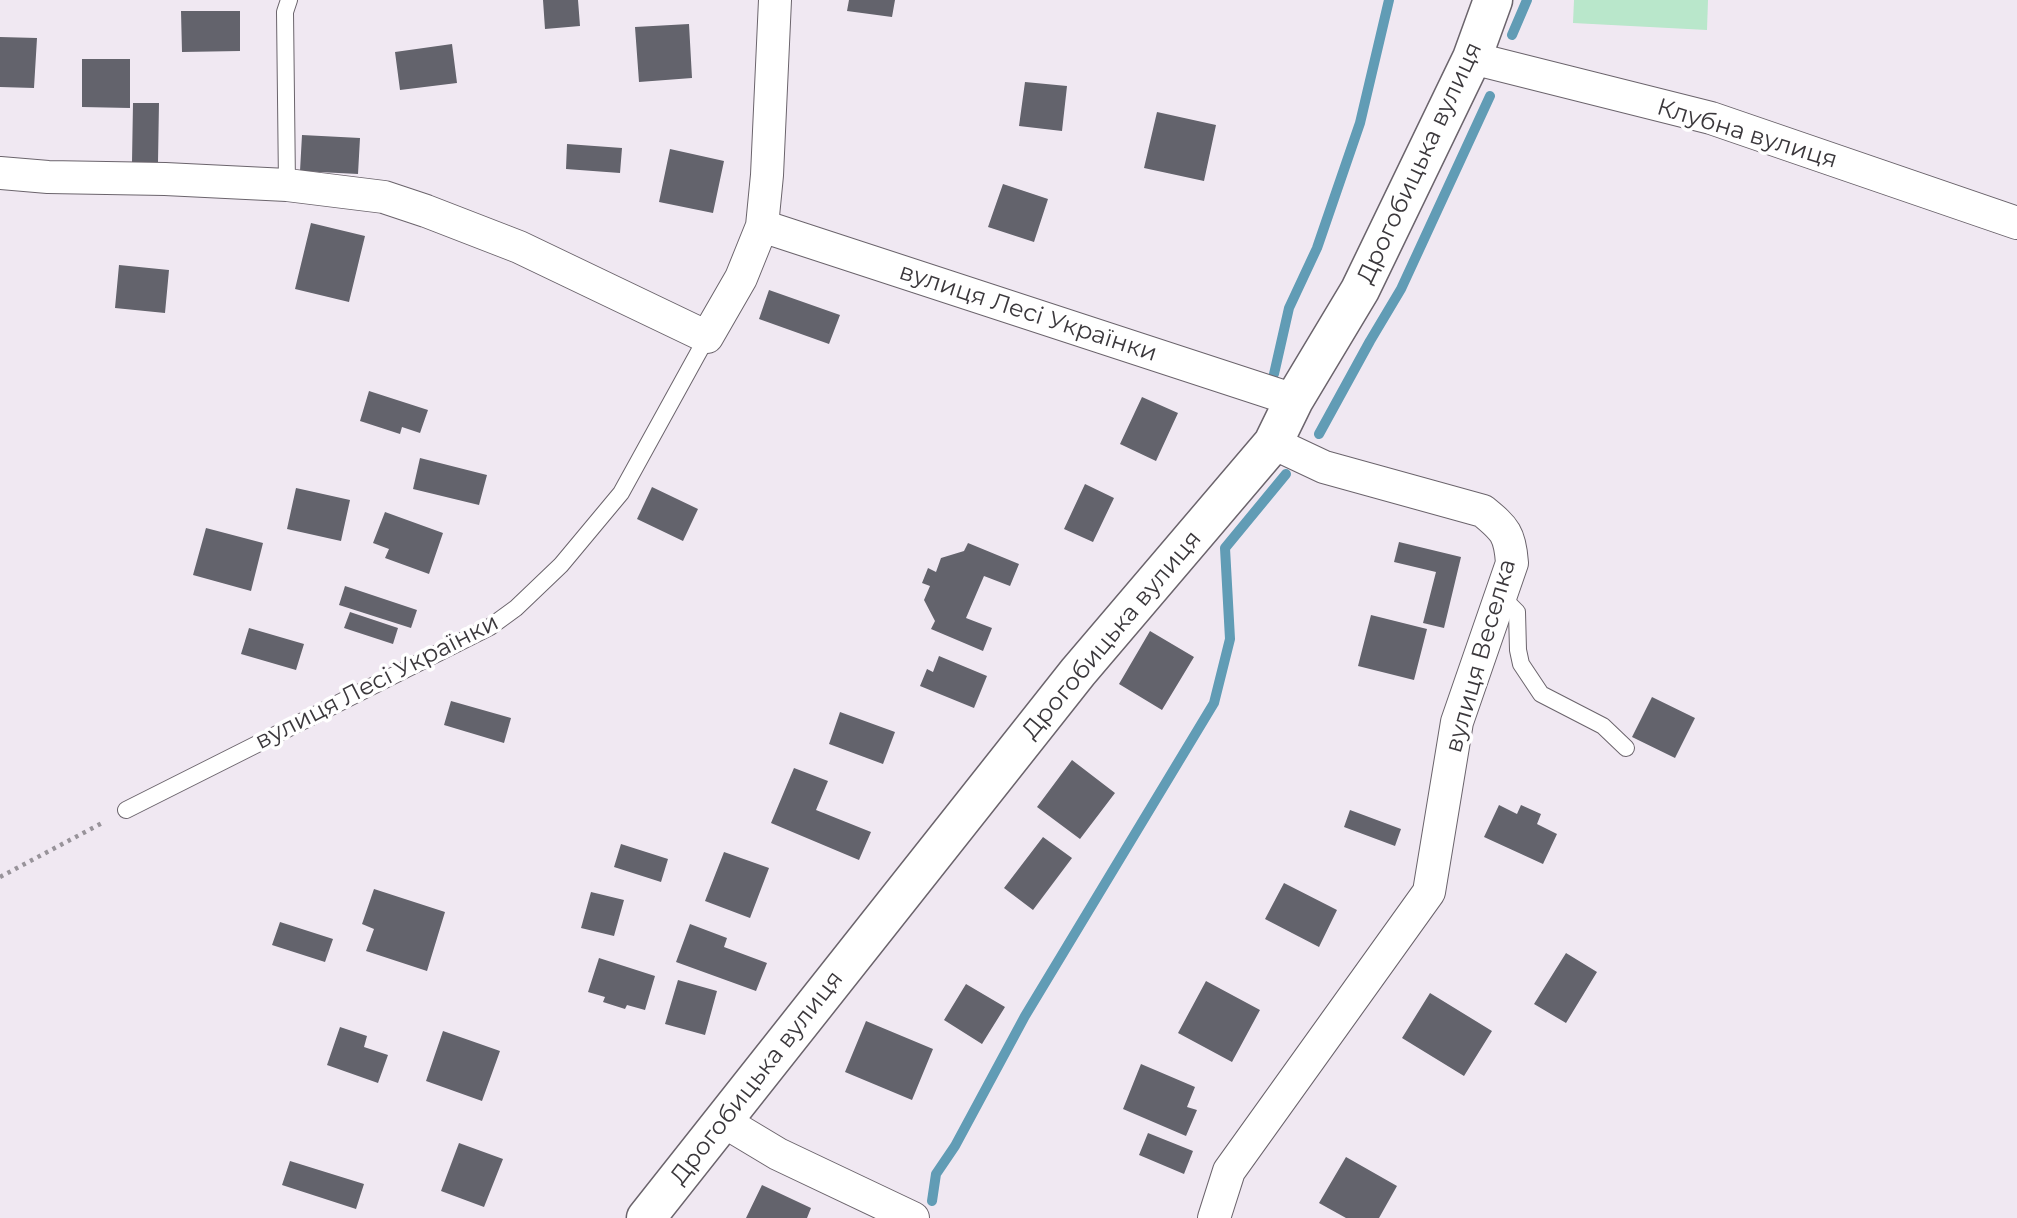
<!DOCTYPE html>
<meta charset="utf-8">
<style>
body{margin:0}
canvas{display:block;background:#f0e8f2}
</style>
<canvas width="2017" height="1218"></canvas>
<script>
const ctx = document.querySelector('canvas').getContext('2d');
ctx.lineJoin = 'round';
function paint(path, color) {
  ctx.fillStyle = color;
  ctx.fill(path, 'evenodd');
}
function stroke(path, color, width, dash) {
  ctx.strokeStyle = color;
  ctx.lineWidth = width;
  ctx.lineCap = dash ? 'butt' : 'round';
  ctx.setLineDash(dash || []);
  ctx.stroke(path);
}
function drawText(font, color, halo, rows, align = 'center') {
  ctx.font = font + ' Montserrat,sans-serif';
  ctx.lineWidth = 7;
  ctx.setLineDash([]);
  ctx.textBaseline = 'middle';
  ctx.strokeStyle = halo;
  ctx.fillStyle = color;
  for (const [text, x, y, turn = 0] of rows) {
    ctx.save();
    ctx.translate(x, y);
    ctx.rotate((+turn || 0) * Math.PI / 180);
    ctx.textAlign = isNaN(turn) ? turn : align;
    if (halo) ctx.strokeText(text, 0, 0);
    ctx.fillText(text, 0, 0);
    ctx.restore();
  }
}
paint(new Path2D(`
 M1574 0H1708L1707 30 1573 23Z`), '#b9e7cb');
stroke(new Path2D(`
 M1512 35 1527 0
 M1274 374 1289 308 1317 248 1360 123 1389 0
 M1319 434 1370 341 1401 289 1490 96
 M932 1201 936 1174 955 1146 1025 1016 1214 703 1230 639 1225 548 1286 474`), '#619cb5', 10);
paint(new Path2D(`
 M543 0H578L580 26 545 29Z
 M849 0H895L892 17 847 11Z
 M181 11H240V51L182 52Z
 M689 24 692 78 639 82 635 27Z
 M0 37 37 38 34 88 0 87Z
 M452 44 457 83 400 90 395 52Z
 M82 59H130V108L82 107Z
 M1025 82 1067 86 1062 131 1019 126Z
 M133 103H159L158 162H132Z
 M1157 112 1216 125 1204 181 1144 168Z
 M302 135 360 138 358 174 300 171Z
 M567 144 622 148 620 173 566 169Z
 M670 149 724 161 713 213 659 202Z
 M1003 184 1048 199 1034 242 988 227Z
 M311 223 365 236 349 302 295 289Z
 M119 265 169 270 165 313 115 308Z
 M769 290 840 315 829 344 759 319Z
 M369 391 428 410 420 433 402 427 400 434 360 421Z
 M1142 397 1178 413 1156 461 1120 444Z
 M420 458 487 475 479 505 413 489Z
 M1085 484 1114 498 1093 542 1064 529Z
 M652 487 698 509 683 541 637 519Z
 M296 488 350 500 341 541 287 529Z
 M385 512 443 533 429 574 385 558 389 549 373 543Z
 M206 528 263 543 251 591 193 575Z
 M1399 542 1461 557 1444 628 1423 623 1436 572 1394 562Z
 M968 543 1019 564 1010 586 984 576 966 618 992 628 983 651 931 629 935 621 924 600 930 586 922 583 928 568 936 572 941 558 964 551Z
 M345 586 417 610 411 628 339 605Z
 M350 612 398 628 393 644 344 628Z
 M1371 615 1427 629 1414 680 1358 666Z
 M249 628 304 644 296 670 241 654Z
 M1150 631 1194 657 1162 710 1119 684Z
 M939 656 987 676 974 708 920 686 927 669 933 672Z
 M1652 697 1695 718 1675 758 1632 737Z
 M451 701 511 718 504 743 444 725Z
 M840 712 895 732 883 764 829 744Z
 M1072 760 1115 793 1080 839 1037 807Z
 M794 768 828 781 816 810 871 832 859 860 771 823Z
 M1499 805 1517 814 1521 805 1541 814 1537 824 1557 834 1543 864 1484 837Z
 M1350 810 1401 829 1395 846 1344 827Z
 M1043 837 1072 858 1033 910 1004 888Z
 M621 844 668 859 661 882 614 867Z
 M724 852 769 868 750 918 705 901Z
 M1284 883 1337 910 1319 947 1265 919Z
 M374 889 445 912 427 971 366 951 374 929 362 924Z
 M591 892 624 900 614 936 581 928Z
 M280 922 333 939 325 962 272 945Z
 M690 924 727 938 724 947 767 963 756 991 676 962Z
 M1566 953 1597 972 1566 1023 1534 1004Z
 M599 958 655 976 645 1010 627 1005 625 1009 603 1002 605 997 588 992Z
 M678 980 717 991 705 1035 665 1024Z
 M1206 981 1260 1010 1232 1062 1178 1033Z
 M966 984 1005 1007 982 1044 944 1020Z
 M1430 993 1492 1031 1464 1076 1402 1038Z
 M866 1021 933 1049 912 1100 845 1072Z
 M340 1027 367 1036 364 1047 388 1055 378 1083 327 1065Z
 M443 1031 500 1051 482 1101 426 1081Z
 M1141 1064 1195 1087 1187 1107 1197 1110 1186 1136 1123 1109Z
 M1148 1133 1193 1151 1184 1174 1139 1155Z
 M459 1143 503 1159 484 1207 441 1191Z
 M1346 1157 1397 1186 1379 1218H1346L1319 1203Z
 M290 1161 364 1184 356 1209 282 1185Z
 M762 1185 811 1208 807 1218H746Z`), '#63636c');
const lane = new Path2D(`
 M287 185 285 12 289 0
 M1501 596 1517 612 1518 650 1521 664 1541 694 1603 726 1626 748
 M126 810 490 627 516 608 561 565 621 493 707 337`);
const street = new Path2D(`
 M775 0 767 175 762 226 1294 400
 M1472 58 1711 118 2017 223
 M0 173 48 177 165 179 287 185 384 197 426 211 519 247 707 337 741 278 762 226
 M723 1121 778 1154 913 1218
 M1214 1218 1229 1171 1429 892 1457 722 1512 563C1510 534 1505 529 1483 511L1324 467 1273 443`);
const secondary = new Path2D(`
 M646 1218 1078 672 1273 443 1294 400 1360 290 1472 58 1493 0`);
stroke(lane, '#6b646c', 18);
stroke(street, '#6b646c', 34);
stroke(secondary, '#6b646c', 41);
stroke(new Path2D(`
 M0 877 104 822`), '#98939a', 4.5, [3.5, 5]);
stroke(lane, '#fff', 16);
stroke(street, '#fff', 32);
stroke(secondary, '#fff', 38);
drawText('24px', '#3b383c', '#fff', [
 ["Клубна вулиця",1747,134,17],
 ["Дрогобицька вулиця",1420,163,-65],
 ["вулиця Лесі Українки",1028,313,18],
 ["Дрогобицька вулиця",1112,635,-50],
 ["вулиця Веселка",1481,656,-74],
 ["вулиця Лесі Українки",377,682,-27],
 ["Дрогобицька вулиця",757,1078,-52]
]);
</script>
